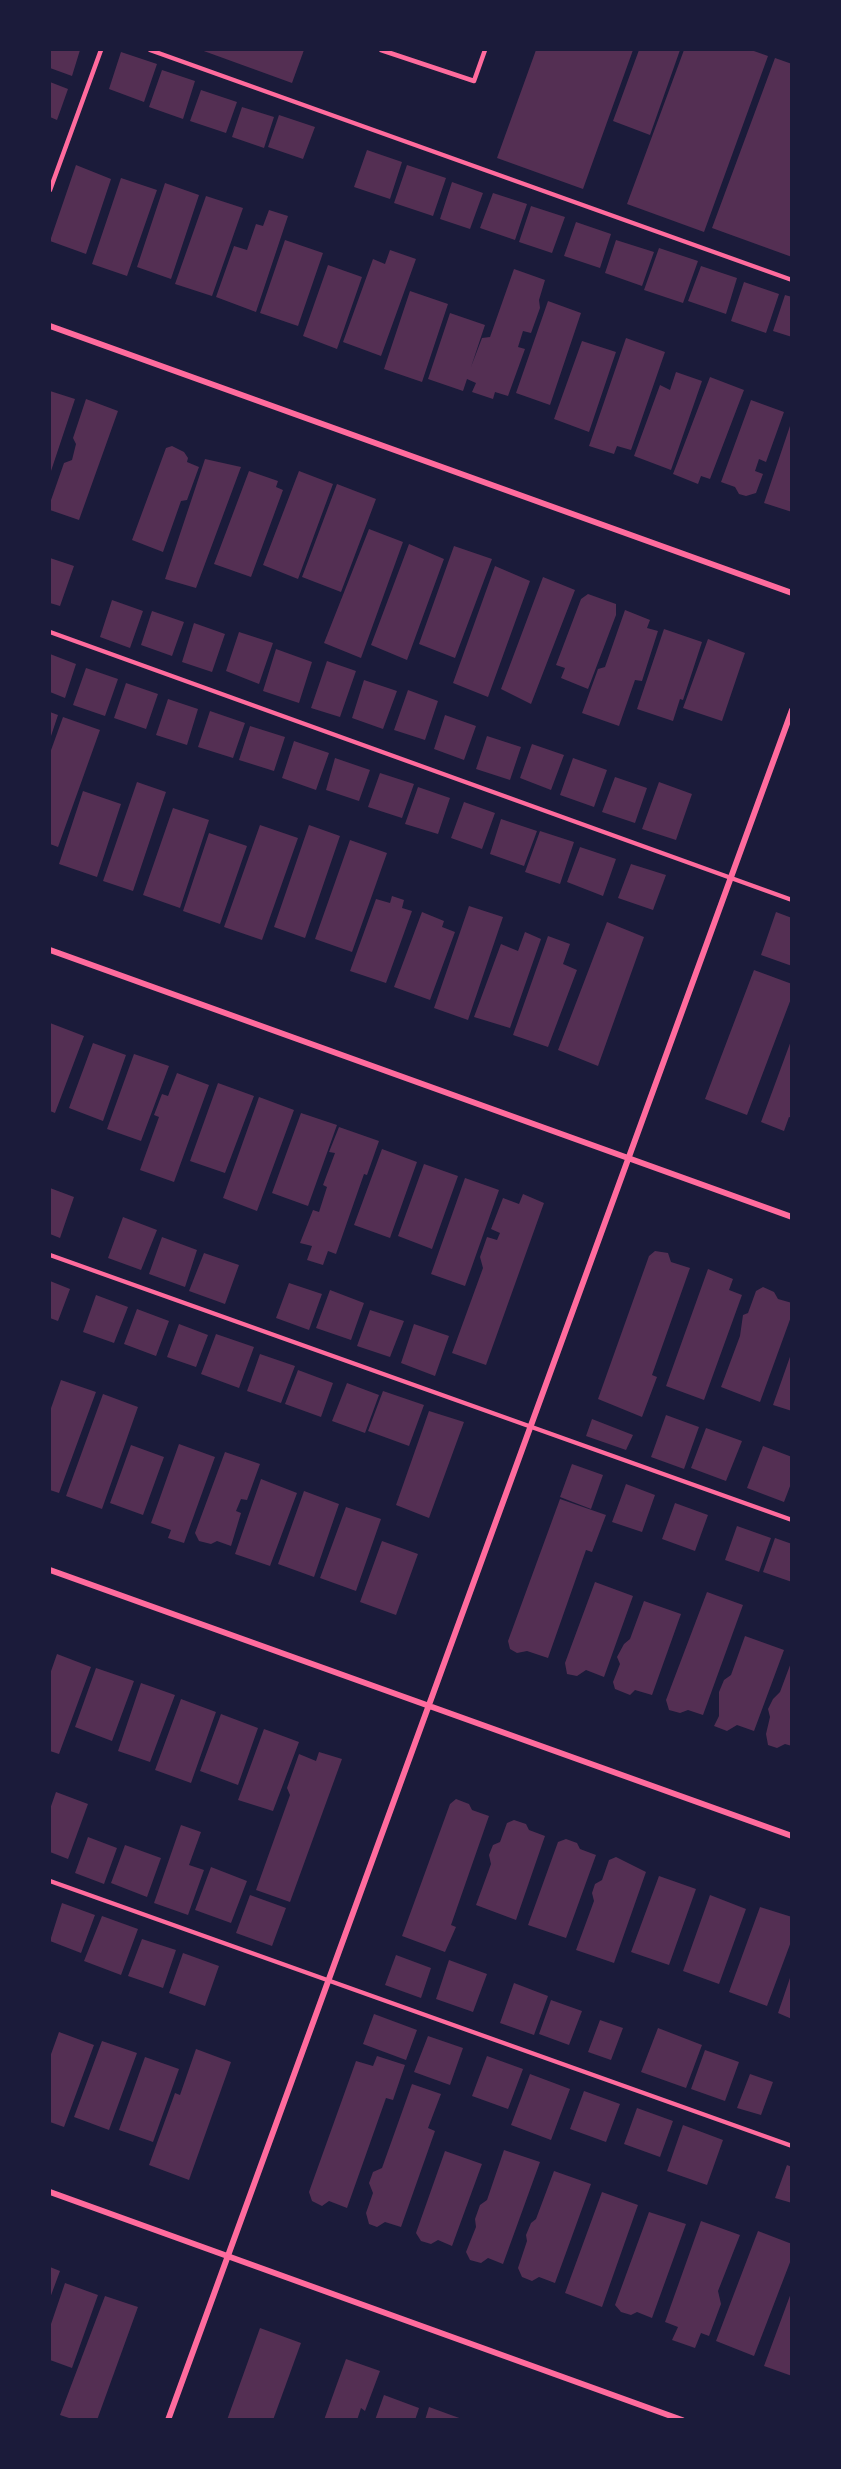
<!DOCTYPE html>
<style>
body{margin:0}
#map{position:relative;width:841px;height:2469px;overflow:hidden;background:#1b1b3a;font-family:"Sofia Sans Condensed",sans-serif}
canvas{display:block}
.frame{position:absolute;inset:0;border:51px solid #1b1b3a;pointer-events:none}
</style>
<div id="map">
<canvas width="841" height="2469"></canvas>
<div class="frame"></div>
</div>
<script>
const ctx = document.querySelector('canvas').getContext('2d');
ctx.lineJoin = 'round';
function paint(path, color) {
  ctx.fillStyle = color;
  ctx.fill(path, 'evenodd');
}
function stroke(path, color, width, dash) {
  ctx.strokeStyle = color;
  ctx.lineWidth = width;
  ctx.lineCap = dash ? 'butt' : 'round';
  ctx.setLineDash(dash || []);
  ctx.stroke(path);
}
paint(new Path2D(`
 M50 50H80L72 76 50 68Z
 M201 50H304L292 83Z
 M536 50H633L583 189 497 158Z
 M639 50H680L650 135 613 121Z
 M684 50H751L768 56 704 232 627 204Z
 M121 52 157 64 144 102 109 89Z
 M775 58 792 64V257L712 228Z
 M162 70 195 81 183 119 149 107Z
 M50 82 68 89 57 120 50 117Z
 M201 90 237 102 226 133 190 121Z
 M242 107 274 117 264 148 232 137Z
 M279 115 315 127 303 159 268 147Z
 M367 150 402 162 390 199 354 187Z
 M76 165 111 179 86 254 50 241Z
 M407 165 446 178 433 216 394 203Z
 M121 178 157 190 127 276 92 264Z
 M452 182 483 193 470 229 440 219Z
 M165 183 199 195 171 279 137 267Z
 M493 193 527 204 515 240 480 228Z
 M206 196 243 208 212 296 175 284Z
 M531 206 565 217 552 253 519 242Z
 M269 210 288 216 256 312 216 297 234 246 247 250 256 224 263 226Z
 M576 222 611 234 600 268 564 256Z
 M285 240 323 253 298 326 260 313Z
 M616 240 654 252 642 286 605 273Z
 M659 248 698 261 683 303 644 290Z
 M390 250 416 259 381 356 343 342 373 259 385 264Z
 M328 265 362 277 337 349 303 336Z
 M701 266 737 278 726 314 688 301Z
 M514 269 545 280 539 300 540 308 531 333 523 331 518 347 525 349 508 396 495 392 493 399 472 392 476 383 467 379 463 391 428 379 450 313 485 325 471 367 482 338 490 337Z
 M744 282 779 294 766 333 731 321Z
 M410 291 448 304 422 382 384 369Z
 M785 295 792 297V337L773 331Z
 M548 301 581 313 550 405 516 393Z
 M626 338 665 352 631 450 617 446 614 454 589 446Z
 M582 341 616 352 589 432 554 419Z
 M676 372 702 381 671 470 634 456 660 385 670 390Z
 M710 377 744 390 710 479 701 476 698 484 673 474Z
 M50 391 75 399 50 474Z
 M86 399 118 411 79 520 50 510V503L64 463 72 460 76 444 73 438Z
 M751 400 784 412 766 462 759 459 755 471 763 474 756 493 746 496 739 494 735 487 721 482Z
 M791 423H792V512L764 503Z
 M172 446 184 452 188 458 187 462 199 467 187 500 181 501 163 552 132 540 166 448Z
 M205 459 241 467 196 588 165 579Z
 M249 471 278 481 276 487 283 490 251 577 214 564Z
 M299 471 333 484 298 579 263 565Z
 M337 484 376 499 341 592 302 577Z
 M369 529 403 542 361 658 324 643Z
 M409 544 444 559 407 660 371 645Z
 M454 546 492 559 455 658 419 644Z
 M50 558 74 566 60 606 50 603Z
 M495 566 530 581 488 697 453 683Z
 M543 577 575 590 531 704 501 689Z
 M588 594 616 604V615L588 689 561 678 565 668 556 665 581 599Z
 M112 600 143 611 130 648 100 637Z
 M625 610 650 620 647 628 658 631 642 681 635 680 619 726 582 713 598 669 605 667Z
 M152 611 184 622 172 656 141 645Z
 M194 623 225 634 212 672 182 662Z
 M664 629 702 642 683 700 680 699 673 721 637 709Z
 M239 632 273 643 259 684 226 671Z
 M708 639 745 653 722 721 683 708Z
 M276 649 312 662 299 703 263 691Z
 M50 654 76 664 65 698 50 692Z
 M327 661 356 671 340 717 311 708Z
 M86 668 118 679 105 716 73 705Z
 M364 680 397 691 383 729 352 718Z
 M126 683 158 694 146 729 114 718Z
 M408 690 438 701 425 740 394 730Z
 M168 699 198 709 187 745 156 735Z
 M210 711 245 723 233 758 198 747Z
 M50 712 58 715 50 739Z
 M445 715 476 726 464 760 434 749Z
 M63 717 100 730 58 847 50 844V753Z
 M250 726 285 737 274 771 239 760Z
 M487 736 521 747 510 780 476 769Z
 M294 741 329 753 316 790 282 778Z
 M532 744 564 755 551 790 520 778Z
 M335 758 370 770 359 801 326 790Z
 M573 758 607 770 594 807 560 795Z
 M380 773 414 784 402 818 368 807Z
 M615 777 647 788 635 823 602 812Z
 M137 782 166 792 133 891 103 881Z
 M659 782 692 794 676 840 642 829Z
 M418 787 450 798 438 834 405 824Z
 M83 791 121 804 97 877 59 864Z
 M464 802 495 813 482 849 451 838Z
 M173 808 209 820 180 908 143 895Z
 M501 819 537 831 524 866 490 854Z
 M260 825 298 838 262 940 224 927Z
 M309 825 340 836 305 938 274 927Z
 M540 831 574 842 560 884 525 872Z
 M209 833 247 846 220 924 183 911Z
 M350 840 387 853 352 952 315 939Z
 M580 847 616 859 603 896 567 882Z
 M631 864 666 875 653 910 618 898Z
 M392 896 404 900 402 908 412 911 386 983 350 971 376 899 390 903Z
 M469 906 503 917 468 1020 434 1008Z
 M422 912 444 921 442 927 455 932 430 1000 394 987Z
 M776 912 792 918V966L761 955Z
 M607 922 644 937 598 1066 558 1050Z
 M525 932 541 939 510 1028 474 1017 501 944 518 951Z
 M548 936 570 944 563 964 577 970 548 1047 513 1035Z
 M754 970 792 984V996L747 1115 705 1099Z
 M50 1023 84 1036 55 1113 50 1111Z
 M792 1038V1118L789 1117 784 1131 761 1122Z
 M93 1043 126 1055 103 1121 69 1108Z
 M134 1054 169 1066 141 1141 107 1129Z
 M177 1073 209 1085 174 1182 140 1170 159 1117 154 1115 162 1094 168 1096Z
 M218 1083 254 1096 225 1173 190 1161Z
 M259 1097 294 1110 257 1211 223 1198Z
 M301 1113 337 1125 308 1206 272 1193Z
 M339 1127 379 1141 367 1175 364 1174 336 1254 328 1251 323 1265 307 1260 312 1246 300 1243 313 1210 319 1212 327 1187 323 1185 335 1153 329 1152Z
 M382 1149 417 1162 390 1238 354 1225Z
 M424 1164 458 1176 432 1249 398 1236Z
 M465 1178 499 1190 465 1286 431 1274Z
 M50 1188 74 1197 60 1238 50 1234Z
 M523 1194 544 1203 486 1365 452 1353 483 1268 480 1257 487 1237 497 1240 500 1233 491 1229 503 1198 519 1204Z
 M123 1217 157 1230 141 1270 108 1258Z
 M162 1237 197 1250 185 1287 149 1274Z
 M655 1251 668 1253 671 1262 690 1268 652 1375 657 1377 642 1417 598 1399 649 1256Z
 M204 1253 239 1265 225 1304 189 1291Z
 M708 1269 733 1279 729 1290 742 1295 704 1400 666 1386Z
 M50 1281 70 1289 58 1321 50 1318Z
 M289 1283 322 1294 309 1330 276 1318Z
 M763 1287 774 1292 778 1299 792 1303V1314L760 1402 721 1387 740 1336 743 1315 748 1313 756 1291Z
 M330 1290 364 1303 351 1340 316 1328Z
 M96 1295 128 1307 114 1343 83 1332Z
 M137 1309 169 1321 156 1356 124 1344Z
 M370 1310 404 1321 390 1357 357 1346Z
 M179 1324 208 1335 196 1367 167 1357Z
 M414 1324 449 1336 435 1376 401 1363Z
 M216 1334 254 1347 239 1388 201 1374Z
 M260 1354 295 1366 281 1403 247 1391Z
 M791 1354H792V1411L773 1405Z
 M298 1370 333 1383 321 1417 285 1404Z
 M61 1380 96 1392 59 1493 50 1490V1411Z
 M347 1383 379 1395 365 1433 332 1421Z
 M383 1391 424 1405 409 1446 368 1431Z
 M103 1394 138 1407 102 1509 66 1496Z
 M429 1411 464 1422 429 1518 396 1505Z
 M666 1415 699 1427 684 1469 651 1457Z
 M592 1419 633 1435 626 1450 586 1436Z
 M706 1428 742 1441 726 1481 691 1468Z
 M179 1444 215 1457 184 1543 168 1538 171 1530 151 1523Z
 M131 1445 164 1457 143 1515 110 1503Z
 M763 1446 792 1457V1481L784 1502 747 1488Z
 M225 1452 260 1464 247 1500 241 1499 236 1511 241 1513 231 1546 217 1541 211 1544 199 1541 195 1533Z
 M572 1464 603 1475 591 1509 560 1497Z
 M261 1479 297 1493 270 1566 235 1554Z
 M626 1484 655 1495 642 1532 612 1522Z
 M304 1491 339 1504 314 1577 278 1564Z
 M560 1499 606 1515 592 1552 586 1550 548 1658 527 1651 517 1653 510 1649 508 1641Z
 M675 1503 708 1515 695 1551 662 1539Z
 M346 1507 381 1519 356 1591 320 1578Z
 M737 1526 771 1538 759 1572 725 1560Z
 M775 1538 792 1544V1582L763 1572Z
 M382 1541 418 1554 396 1615 360 1602Z
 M595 1582 633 1596 604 1677 586 1670 577 1676 567 1674 565 1663Z
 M707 1592 743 1605 703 1715 688 1710 680 1713 669 1710 666 1700Z
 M644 1601 681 1614 652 1695 635 1690 630 1695 615 1689 613 1682 620 1664 617 1657 624 1644 630 1639Z
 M745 1636 784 1650 754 1731 737 1725 727 1731 714 1726 719 1716V1692L724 1680 731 1675Z
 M57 1654 91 1667 59 1754 50 1751V1674Z
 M792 1660V1746L785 1744 777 1748 768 1745 766 1734 770 1717 768 1709 773 1699 780 1692Z
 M96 1668 134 1681 112 1741 75 1727Z
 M141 1683 175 1695 150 1762 118 1751Z
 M181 1699 216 1712 191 1783 155 1770Z
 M221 1714 258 1728 238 1785 200 1771Z
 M264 1729 299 1742 273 1811 238 1800Z
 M319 1752 342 1759 290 1902 256 1890 290 1795 287 1788 299 1754 316 1761Z
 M56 1792 88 1804 68 1859 50 1852V1809Z
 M456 1799 469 1804 472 1810 489 1816 451 1925 456 1927 445 1952 402 1936 450 1804Z
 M514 1820 526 1824 529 1830 545 1836 516 1920 476 1905 491 1864 489 1855 493 1845 500 1842 507 1823Z
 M181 1825 201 1832 189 1865 204 1870 188 1915 154 1903Z
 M88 1837 117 1848 104 1884 75 1873Z
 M566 1839 577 1843 580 1849 596 1855 566 1938 528 1925 558 1842Z
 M125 1845 161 1858 147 1897 111 1883Z
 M616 1857 646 1872 614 1963 576 1950 594 1901 592 1893 595 1884 602 1880 609 1860Z
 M211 1867 247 1881 231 1923 195 1910Z
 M659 1876 696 1889 669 1965 631 1952Z
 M250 1895 286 1908 272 1946 236 1933Z
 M710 1895 746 1909 719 1984 683 1971Z
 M62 1903 95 1915 81 1953 50 1941Z
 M760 1907 792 1917V1939L767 2006 729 1992Z
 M102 1916 138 1929 121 1975 84 1961Z
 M142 1939 176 1950 163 1988 128 1976Z
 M183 1953 219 1966 205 2006 169 1993Z
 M396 1955 431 1968 421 1998 385 1985Z
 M449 1960 487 1974 473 2012 436 1999Z
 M791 1975H792V2019L778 2013Z
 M514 1983 548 1996 534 2035 500 2023Z
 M551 2000 582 2011 569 2045 539 2034Z
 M374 2014 417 2030 406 2060 363 2044Z
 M600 2020 623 2028 611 2060 588 2052Z
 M658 2028 702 2045 686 2088 641 2072Z
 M59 2032 94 2045 64 2127 50 2122V2057Z
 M428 2036 463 2048 450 2085 414 2072Z
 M102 2041 137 2053 109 2130 74 2117Z
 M196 2049 231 2062 189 2180 149 2165 175 2093 180 2095Z
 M705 2050 739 2062 725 2101 691 2089Z
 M377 2056 405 2065 393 2100 386 2098 347 2208 329 2201 322 2206 312 2201 309 2192 356 2061 373 2066Z
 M487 2056 523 2069 508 2109 472 2096Z
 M145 2057 179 2069 153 2142 119 2130Z
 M530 2074 570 2089 551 2140 511 2125Z
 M750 2074 773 2082 761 2115 737 2108Z
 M412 2084 441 2094 428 2128 435 2131 401 2227 385 2222 377 2227 369 2224 366 2213 373 2193 369 2183 373 2172 382 2168Z
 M584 2091 620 2104 606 2142 570 2129Z
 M637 2108 673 2121 660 2157 624 2144Z
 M683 2125 723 2140 707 2185 667 2171Z
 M504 2150 540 2162 503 2264 488 2258 481 2263 470 2260 466 2252 476 2227 475 2219 480 2205 487 2200Z
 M445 2151 482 2164 452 2246 438 2240 431 2244 421 2241 416 2233Z
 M787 2165 792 2167V2203L775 2198Z
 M554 2171 591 2184 555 2283 539 2277 532 2281 522 2277 518 2268 527 2241 526 2235 531 2223 536 2219Z
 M602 2192 638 2205 602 2307 565 2293Z
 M649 2212 686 2224 652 2318 637 2312 631 2315 621 2312 615 2305Z
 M701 2221 740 2235 718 2291 721 2304 709 2336 701 2333 695 2348 672 2340 678 2327 665 2322Z
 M758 2231 792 2244V2257L754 2356 716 2341Z
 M50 2267 60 2271 50 2298Z
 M65 2283 98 2295 72 2368 50 2360V2327Z
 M791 2293H792V2376L764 2366Z
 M105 2296 138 2307 97 2420H75L60 2415Z
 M260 2328 301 2343 273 2420H227Z
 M346 2359 380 2371 365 2411 361 2408 357 2420H324Z
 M384 2395 419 2408 415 2420H375Z
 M429 2407 462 2419V2420H425Z`), '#542f53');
stroke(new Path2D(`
 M150 50 792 280
 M381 50 474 81 485 50
 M50 190 101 50
 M50 632 792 900
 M50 1255 792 1520
 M50 1881 792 2146`), '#ff6b9d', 4.5);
stroke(new Path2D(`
 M50 326 792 593
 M50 950 792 1217
 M50 1570 792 1836
 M50 2192 682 2420
 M168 2420 792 710`), '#ff6b9d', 6);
</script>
